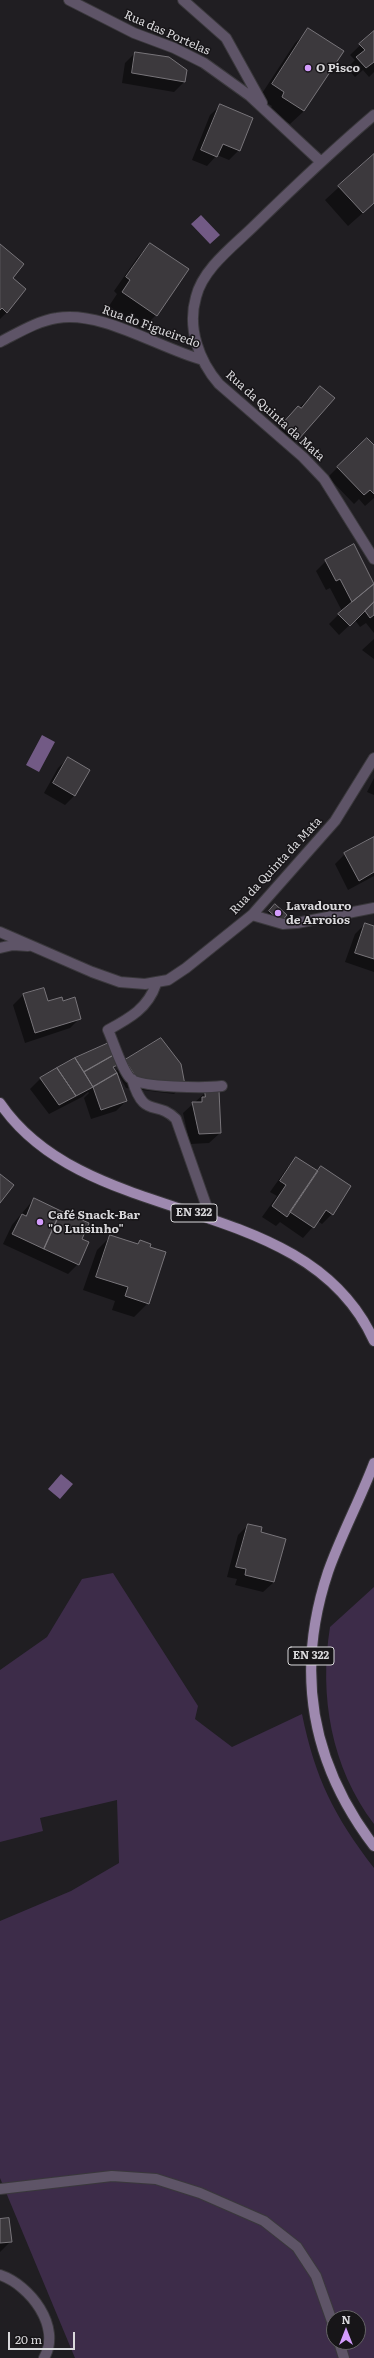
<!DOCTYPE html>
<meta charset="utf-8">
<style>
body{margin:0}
#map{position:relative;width:374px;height:2358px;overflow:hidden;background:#201e22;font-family:Literata,serif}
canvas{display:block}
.north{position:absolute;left:326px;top:2310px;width:40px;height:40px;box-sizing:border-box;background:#171518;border:1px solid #656366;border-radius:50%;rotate:0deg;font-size:11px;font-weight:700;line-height:16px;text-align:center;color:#d9d8db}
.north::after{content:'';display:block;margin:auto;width:14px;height:18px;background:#d39cfc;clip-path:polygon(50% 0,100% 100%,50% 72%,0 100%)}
.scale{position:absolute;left:8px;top:2332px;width:67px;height:18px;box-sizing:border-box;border:2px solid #d9d8db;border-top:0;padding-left:5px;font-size:12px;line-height:14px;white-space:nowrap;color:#d9d8db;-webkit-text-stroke:3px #171518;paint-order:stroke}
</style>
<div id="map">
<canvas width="374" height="2358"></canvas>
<div class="north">N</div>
<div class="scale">20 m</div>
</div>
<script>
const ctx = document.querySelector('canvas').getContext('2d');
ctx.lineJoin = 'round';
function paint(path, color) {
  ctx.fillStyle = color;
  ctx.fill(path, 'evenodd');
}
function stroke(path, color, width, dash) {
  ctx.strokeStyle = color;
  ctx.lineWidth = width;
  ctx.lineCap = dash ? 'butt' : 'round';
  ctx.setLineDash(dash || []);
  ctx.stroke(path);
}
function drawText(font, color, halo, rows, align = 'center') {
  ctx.font = font + ' Literata,serif';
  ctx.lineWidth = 3;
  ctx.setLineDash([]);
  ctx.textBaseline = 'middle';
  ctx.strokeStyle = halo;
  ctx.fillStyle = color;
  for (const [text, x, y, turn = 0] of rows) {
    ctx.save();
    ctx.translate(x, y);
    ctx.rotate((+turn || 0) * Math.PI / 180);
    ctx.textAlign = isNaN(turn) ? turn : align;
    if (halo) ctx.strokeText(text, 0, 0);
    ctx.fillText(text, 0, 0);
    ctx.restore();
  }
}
paint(new Path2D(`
 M113 1573 198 1706 195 1719 232 1747 302 1714C315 1778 334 1816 374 1868V2358H75L0 2178V1921L71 1891 119 1863 117 1800 40 1818 43 1831 0 1842V1670L47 1637 82 1579ZM334 2318H358V2342H334Z
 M374 1587V1824C331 1767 319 1696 330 1627Z`), '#3d2c49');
paint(new Path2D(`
 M201 215 220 235 210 244 191 224Z
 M42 735 55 742 39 772 26 765Z
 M61 1474 73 1484 60 1499 48 1489Z`), '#725a85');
paint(new Path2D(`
 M309 30 342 52 304 111 290 124 269 111 272 106 259 98 295 43Z
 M374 32V72L369 77 363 70 355 77 347 68 355 60 350 55Z
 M135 53 184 82 174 92 122 83 125 63Z
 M221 105 239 150 229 160 217 155 207 166 192 160 210 115Z
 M374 155V203L348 226 325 200Z
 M150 244 156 315 142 329 109 306 117 294 114 291 137 258Z
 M0 246 11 278 7 312 0 319Z
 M320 387 298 439 288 449 272 435Z
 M374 446V498L365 506 359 499 354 504 328 477 338 467Z
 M354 546 374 584V633L366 623 360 627 355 620 339 635 329 624 342 611 330 588 326 590 316 571 326 561Z
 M374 639V659L362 650Z
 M68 758 75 795 65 805 44 793 58 768Z
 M374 778V795L367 792Z
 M374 838V876L348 890 335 864 345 854Z
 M270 910 286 915 275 926 264 917Z
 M365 924 374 927V972L345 962 355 934Z
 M43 989 48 1002H63L80 1018 70 1028 25 1043 13 1005 23 995Z
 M75 1059 118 1063 113 1069 115 1072 126 1061 184 1084 174 1094 126 1088 117 1072 126 1101 116 1111 91 1119 84 1098 89 1093 88 1092 82 1097 49 1114 30 1089 40 1079Z
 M206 1092 220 1133 209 1143 190 1144 183 1113Z
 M297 1158 332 1214 322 1224 318 1221 303 1238 280 1222 276 1226 262 1217 277 1196 270 1192 287 1168Z
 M34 1199 81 1239 78 1264 68 1274 3 1244 12 1225Z
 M111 1236 136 1245 140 1241 148 1303 134 1317 112 1310 115 1301 83 1290 97 1250Z
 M248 1525 260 1533 274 1582 263 1592 235 1585 237 1579 227 1577 238 1535Z
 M0 2220 11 2241 0 2252Z`), '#0007');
const building = new Path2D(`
 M308 28 344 51 304 111 282 97 284 92 272 84Z
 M374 31V62L366 68 356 57 365 50 359 44Z
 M135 52 169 57 187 70 185 82 132 73Z
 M220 104 253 118 240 151 223 144 217 157 201 150Z
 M374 154V203L363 213 338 186Z
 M150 243 189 269 157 316 122 292 130 280 126 277Z
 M0 244 24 264 13 278 26 289 7 313 2 308 0 310Z
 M320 386 335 398 298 440 281 425 298 406 301 408Z
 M367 438 374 445V494L370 490 364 495 337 467Z
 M354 544 374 584 352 602 340 579 336 581 325 560Z
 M374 584V602L350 626 338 614Z
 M374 602V615L370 618 365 611Z
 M68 757 90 770 75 796 53 783Z
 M374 837V872L359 881 344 853Z
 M275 904 287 915 281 922 269 911Z
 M365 923 374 926V959L355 953Z
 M44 988 48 1001 62 997 63 1001 75 997 81 1019 35 1033 23 994Z
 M161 1038 181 1064 185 1085 137 1079 125 1060Z
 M111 1042 114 1055 84 1072 75 1058Z
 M114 1055 120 1064 113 1067 117 1073 93 1087 84 1072Z
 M75 1058 93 1087 76 1096 57 1068Z
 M57 1068 76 1096 59 1105 40 1078Z
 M117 1073 127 1101 101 1110 93 1087Z
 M205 1091H219L221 1133 199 1134 192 1102H202V1097H205Z
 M296 1157 318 1171 287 1217 272 1206 286 1185 280 1181Z
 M321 1166 351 1186 333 1215 326 1210 314 1228 290 1212Z
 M0 1174 14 1185 0 1203Z
 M34 1198 61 1211 44 1249 12 1234 22 1214 26 1216Z
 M61 1211 89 1223 82 1239 89 1242 79 1265 44 1249Z
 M110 1235 138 1244 140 1240 151 1244 150 1247 166 1252 149 1304 125 1296 128 1287 96 1277Z
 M248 1524 262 1527 261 1532 286 1539 274 1582 245 1575 246 1569 236 1567Z
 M9 2218 12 2242 0 2243V2219Z`);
paint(building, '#3c393d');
stroke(building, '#78757a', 1);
const minor = new Path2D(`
 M69 0 134 33 174 48 204 63 250 96 320 161
 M183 0 226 38 262 103
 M374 115C333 150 294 187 255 225 235 245 203 268 196 297 187 328 199 361 219 384L303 457 324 479 374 559
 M0 342C18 333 37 321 57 318 101 310 159 348 203 360
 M252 915 283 924 297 923 374 908
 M0 932 92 972 120 982 145 984 168 980 186 968 252 915 335 821 374 758
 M0 948 13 945 28 946
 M156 984C148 1008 130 1018 108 1030 114 1043 121 1068 130 1078 139 1088 207 1088 222 1086
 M132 1079C144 1120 156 1099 176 1119L211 1219
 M0 2189 112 2176 156 2179 200 2193 264 2221 297 2247 316 2276 334 2327
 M0 2275C30 2285 62 2327 44 2358
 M339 2342 344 2358`);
const major = new Path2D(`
 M0 1103C87 1231 306 1190 374 1341
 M374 1463C360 1500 341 1535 328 1572 295 1671 311 1763 374 1846`);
stroke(minor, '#3a383c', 12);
stroke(major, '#3a383c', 12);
stroke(minor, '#5e5467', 10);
stroke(major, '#9e89af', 10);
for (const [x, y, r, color] of [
 [308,68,4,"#d39cfc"],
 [278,913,4,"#d39cfc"],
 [40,1222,4,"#d39cfc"]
]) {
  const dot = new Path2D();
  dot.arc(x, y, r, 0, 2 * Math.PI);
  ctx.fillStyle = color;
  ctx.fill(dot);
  stroke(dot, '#171518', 1.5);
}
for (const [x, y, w] of [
 [194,1213,46],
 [311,1656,46]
]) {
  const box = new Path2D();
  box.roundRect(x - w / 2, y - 9, w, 18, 3);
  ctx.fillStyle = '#171518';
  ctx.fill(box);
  stroke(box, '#d9d8db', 1);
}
drawText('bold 11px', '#d9d8db', null, [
 ["EN 322",194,1213],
 ["EN 322",311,1656]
]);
drawText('12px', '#d9d8db', '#171518', [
 ["Rua das Portelas",167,33,24],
 ["Rua do Figueiredo",151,327,20],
 ["Rua da Quinta da Mata",275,416,42],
 ["Rua da Quinta da Mata",276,866,-47]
]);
drawText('bold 12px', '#d9d8db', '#171518', [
 ["O Pisco",316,68],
 ["Lavadouro",286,906],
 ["de Arroios",286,920],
 ["Café Snack-Bar",48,1215],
 ["\"O Luisinho\"",48,1229]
], 'left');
</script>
